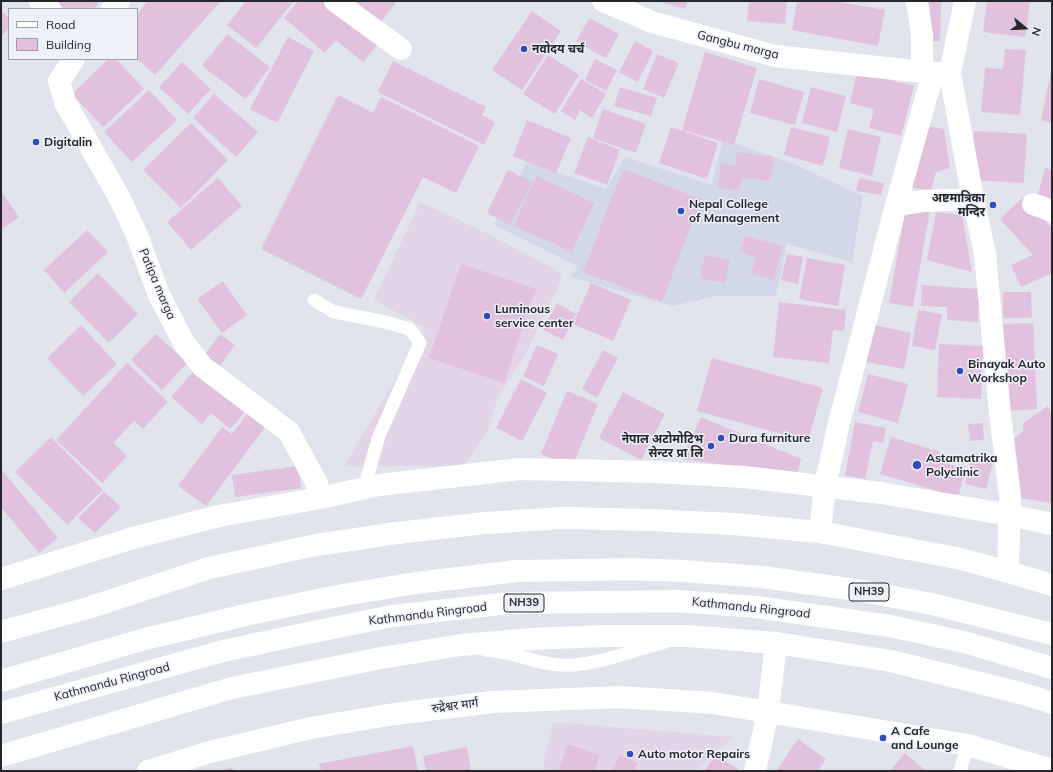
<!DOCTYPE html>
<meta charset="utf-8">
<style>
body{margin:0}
#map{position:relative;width:1053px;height:772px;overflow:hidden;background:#e1e4ec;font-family:Mulish,sans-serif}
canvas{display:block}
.frame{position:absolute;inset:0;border:2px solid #26272a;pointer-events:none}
.legend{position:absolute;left:8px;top:8px;width:130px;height:52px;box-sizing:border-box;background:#eef1fa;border:1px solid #9ea0a7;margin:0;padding:5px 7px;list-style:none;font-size:12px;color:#26272a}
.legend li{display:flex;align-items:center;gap:8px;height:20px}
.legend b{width:20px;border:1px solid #9ea0a7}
.north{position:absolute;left:1005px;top:8px;width:40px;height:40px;-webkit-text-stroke:3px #eef1fa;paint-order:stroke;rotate:108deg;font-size:11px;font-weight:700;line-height:16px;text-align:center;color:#26272a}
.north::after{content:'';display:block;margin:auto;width:14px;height:18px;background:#26272a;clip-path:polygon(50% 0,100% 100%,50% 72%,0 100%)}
</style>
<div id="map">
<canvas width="1053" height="772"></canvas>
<div class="frame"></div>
<ul class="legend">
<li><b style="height:5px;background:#fff"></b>Road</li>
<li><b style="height:11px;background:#e2c1de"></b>Building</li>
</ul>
<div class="north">N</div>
</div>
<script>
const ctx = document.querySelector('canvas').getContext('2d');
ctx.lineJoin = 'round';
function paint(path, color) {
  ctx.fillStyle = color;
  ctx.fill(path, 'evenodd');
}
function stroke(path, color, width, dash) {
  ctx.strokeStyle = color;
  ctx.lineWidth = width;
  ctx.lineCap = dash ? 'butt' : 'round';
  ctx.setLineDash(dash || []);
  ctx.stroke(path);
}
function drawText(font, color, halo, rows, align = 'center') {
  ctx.font = font + ' Mulish,"Noto Sans Devanagari",sans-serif';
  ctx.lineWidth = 3;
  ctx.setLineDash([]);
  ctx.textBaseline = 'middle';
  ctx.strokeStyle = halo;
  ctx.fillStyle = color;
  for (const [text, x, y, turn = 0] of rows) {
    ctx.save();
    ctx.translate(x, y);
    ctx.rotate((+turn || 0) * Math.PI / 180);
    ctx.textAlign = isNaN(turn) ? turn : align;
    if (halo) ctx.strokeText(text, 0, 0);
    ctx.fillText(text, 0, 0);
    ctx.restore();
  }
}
paint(new Path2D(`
 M723 139 794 164 863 196 852 262 787 244 776 296H716L672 306 571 277 578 266 494 225 527 162 606 189 625 157 712 185Z`), '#d2d8e7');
paint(new Path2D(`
 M420 202 482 231 562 273 556 293 546 310 525 355 497 399 489 429 464 466H344L426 328 374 300Z
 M553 722 733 737 695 771H542Z`), '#e4d4e7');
paint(new Path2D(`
 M55 1H100L94 9H65Z
 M148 1H221L155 75 137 59V14Z
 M246 1H294L256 48 227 25Z
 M298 1H327L378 44 363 62 336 40 325 53 284 18Z
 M345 1H397L377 27Z
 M657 1H688L685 9Z
 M749 1H787L785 24 747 21Z
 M797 1H834L885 10 878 46 792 30Z
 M928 1H941L940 41H926Z
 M987 1 1030 2 1025 37 983 32Z
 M1 11 9 18V28L1 37Z
 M532 11 561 31 522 90 492 70Z
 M589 18 619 34 606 58 576 42Z
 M227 34 270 67 246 99 202 66Z
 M288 37 314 51 277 123 250 109Z
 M635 41 653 51 638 82 619 72Z
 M1005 49 1026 50 1020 115 981 112 985 68 1003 69Z
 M705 52 757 68 734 145 682 130Z
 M657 54 679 63 664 98 643 89Z
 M548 55 579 75 555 114 523 94Z
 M108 59H116L144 89 103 127 72 94Z
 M595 59 617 70 606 91 585 80Z
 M393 61 486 107 482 115 495 122 484 145 378 92Z
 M182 62 211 89 188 114 159 87Z
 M1051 71H1052V123L1041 120Z
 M857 72 914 86 901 136 869 128 874 109 850 103Z
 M581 79 606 94 592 118 580 110 575 120 561 111Z
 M759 79 804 92 795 125 750 113Z
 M620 87 657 98 651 116 614 106Z
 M811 87 846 96 837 132 802 123Z
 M149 90 177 120 132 162 104 132Z
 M214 94 258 132 236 157 193 118Z
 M338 95 373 113 381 97 479 146 456 193 423 177 361 299 261 249Z
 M603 109 646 124 636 153 593 138Z
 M527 120 571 138 556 173 513 156Z
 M191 123 228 160 181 208 143 170Z
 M923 125 944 129 950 168 936 172 931 191 911 187Z
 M671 127 718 143 707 179 659 163Z
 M791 127 830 137 823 166 784 155Z
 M848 129 881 137 872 176 839 168Z
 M974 131 1027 134 1024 183 971 180Z
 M588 137 620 150 607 185 574 173Z
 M737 152 774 157 770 181 742 177 739 191 718 188 721 163 735 166Z
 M1045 168 1052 170V203L1037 199Z
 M623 169 701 199 662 302 583 272Z
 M508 170 532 182 510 225 487 213Z
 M536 176 594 203 572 252 514 226Z
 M218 178 242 206 191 250 167 222Z
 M859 178 884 183 881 195 856 191Z
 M1 191 19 217 1 230Z
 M1023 197 1052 228V275L1050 274 1021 287 1011 265 1033 255 1000 219Z
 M906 206 930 210 913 307 889 303Z
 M936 212 962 215 972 272 927 260Z
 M87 230 108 252 64 293 44 270Z
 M745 236 783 246 774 280 751 274 756 257 740 252Z
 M787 254 803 257 798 284 781 280Z
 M705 255 730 260 725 283 700 278Z
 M807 258 845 265 838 306 799 299Z
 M461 264 536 289 504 383 429 358Z
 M98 273 138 314 109 343 69 302Z
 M223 281 247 315 222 333 197 299Z
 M591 283 631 300 613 341 573 324Z
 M922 285 980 289 978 322 947 320V307L921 306Z
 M1003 292H1031L1032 318H1003Z
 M779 302 846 310 844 331 833 330 829 363 773 357Z
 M557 303 576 314 563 340 543 330Z
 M918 310 942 314 935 350 912 346Z
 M1033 323 1037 409 1007 411 1003 324Z
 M81 325 117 364 83 396 47 358Z
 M874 325 911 333 904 369 866 362Z
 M156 334 187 363 162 390 131 360Z
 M220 334 235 345 217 370 202 359Z
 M939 344 983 346 981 399 937 397Z
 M537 345 558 354 544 386 523 376Z
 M603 350 618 358 597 398 582 389Z
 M712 358 823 388 808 441 697 411Z
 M127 363 168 402 143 429 134 421 113 443 127 456 102 483 56 440Z
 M198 366 248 409 230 429 211 413 202 424 171 397Z
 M868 374 908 384 898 423 858 412Z
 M521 379 547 393 522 441 496 428Z
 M567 391 598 404 572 467 541 454Z
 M623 392 665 414 641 460 599 438Z
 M1048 406 1052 417V503L1014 497 1008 444 1023 431V423Z
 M251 408 269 422 206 506 178 486 222 427 232 434Z
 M701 417 801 459 797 475 682 459Z
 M855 422 886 428 883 443 873 441 865 479 845 475Z
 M983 423 984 440 970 441 968 424Z
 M51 437 103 490 67 525 15 472Z
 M891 437 940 452 938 461 966 469 958 497 880 474Z
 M973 453 994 458 986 489 965 484Z
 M298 466 301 488 235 497 232 475Z
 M1 469 58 538 39 553 1 507Z
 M104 492 121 507 95 533 78 518Z
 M798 739 826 759 818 771H776Z
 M568 744 600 755 594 771H558Z
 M413 746 418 771H322L318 764Z
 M467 747 471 771H426L423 756Z
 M905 753 926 771H890Z
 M716 754 739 770V771H704Z
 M619 755 638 763 634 771H613Z
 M230 767 236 771H220Z`), '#e2c1de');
stroke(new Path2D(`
 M314 300 334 312 385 322 410 329 420 343 379 436 364 488
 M485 650C493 651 502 652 510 654 531 659 551 667 573 665 604 663 633 650 663 643
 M960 771 968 745`), '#fff', 13);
stroke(new Path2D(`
 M40 1 50 9
 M335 1 401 49
 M603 1 652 22 775 56 933 73H950
 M917 1 922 35V72
 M965 1 950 73 973 199
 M112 9 119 1
 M74 59 59 81 65 102 119 197 136 233 159 295 184 343 203 367 289 432 317 484 320 498
 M1033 204 1052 211
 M896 205 923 201 973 199 985 253 1000 414 1010 496 1008 572
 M820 532 825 486 839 423 896 205 933 73
 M1 579 133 538 219 516 320 498 379 485 520 469 656 472 744 477 881 493 1009 515 1052 524
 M148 771 210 752 311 728 394 714 493 702 620 697 713 703 968 745 1052 770
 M755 771 768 712 776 643`), '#fff', 22);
stroke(new Path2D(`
 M1 632 88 608 209 568 316 545 397 533 485 523 562 518 650 520 733 524 820 532 961 559 1008 572 1052 585
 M1 756 232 688 381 658 461 645 533 639 603 636H688L776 643 891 661 1024 694 1052 703`), '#fff', 22);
stroke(new Path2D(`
 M1 681 145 639 250 614 337 596 416 583 517 571 633 569 683 571 762 577 856 590 932 604 1052 634
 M1 713 223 651 308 633 392 616 510 603 678 601 756 607 890 626 964 642 1052 668`), '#fff', 22);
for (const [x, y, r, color] of [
 [524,49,4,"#314bbc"],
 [36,142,4,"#314bbc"],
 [993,205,4,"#314bbc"],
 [681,211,4,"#314bbc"],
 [487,316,4,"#314bbc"],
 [960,371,4,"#314bbc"],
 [721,438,4,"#314bbc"],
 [711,446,4,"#314bbc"],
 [917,465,5,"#314bbc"],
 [883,738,4,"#314bbc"],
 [630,754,4,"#314bbc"]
]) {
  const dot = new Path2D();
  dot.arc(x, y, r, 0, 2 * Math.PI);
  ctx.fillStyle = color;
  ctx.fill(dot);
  stroke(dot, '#eef1fa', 1.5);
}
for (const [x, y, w] of [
 [869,592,40],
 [524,603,40]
]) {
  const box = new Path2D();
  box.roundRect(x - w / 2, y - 9, w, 18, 3);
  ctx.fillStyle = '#eef1fa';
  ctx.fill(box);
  stroke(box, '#26272a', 1);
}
drawText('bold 11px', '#26272a', null, [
 ["NH39",869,592],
 ["NH39",524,603]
]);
drawText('12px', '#26272a', '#eef1fa', [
 ["Gangbu marga",738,45,14],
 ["Patipa marga",157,284,67],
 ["Kathmandu Ringroad",751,608,6],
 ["Kathmandu Ringroad",428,614,-7],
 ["Kathmandu Ringroad",112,682,-15],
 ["रुद्रेश्वर मार्ग",455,706,-7]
]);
drawText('bold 12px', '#26272a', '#eef1fa', [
 ["नवोदय चर्च",532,49],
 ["Digitalin",44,142],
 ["अष्टमात्रिका",985,198,"right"],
 ["मन्दिर",985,212,"right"],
 ["Nepal College",689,204],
 ["of Management",689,218],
 ["Luminous",495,309],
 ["service center",495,323],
 ["Binayak Auto",968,364],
 ["Workshop",968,378],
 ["Dura furniture",729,438],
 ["नेपाल अटोमोटिभ",703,439,"right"],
 ["सेन्टर प्रा लि",703,453,"right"],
 ["Astamatrika",926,458],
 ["Polyclinic",926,472],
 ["A Cafe",891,731],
 ["and Lounge",891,745],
 ["Auto motor Repairs",638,754]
], 'left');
</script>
